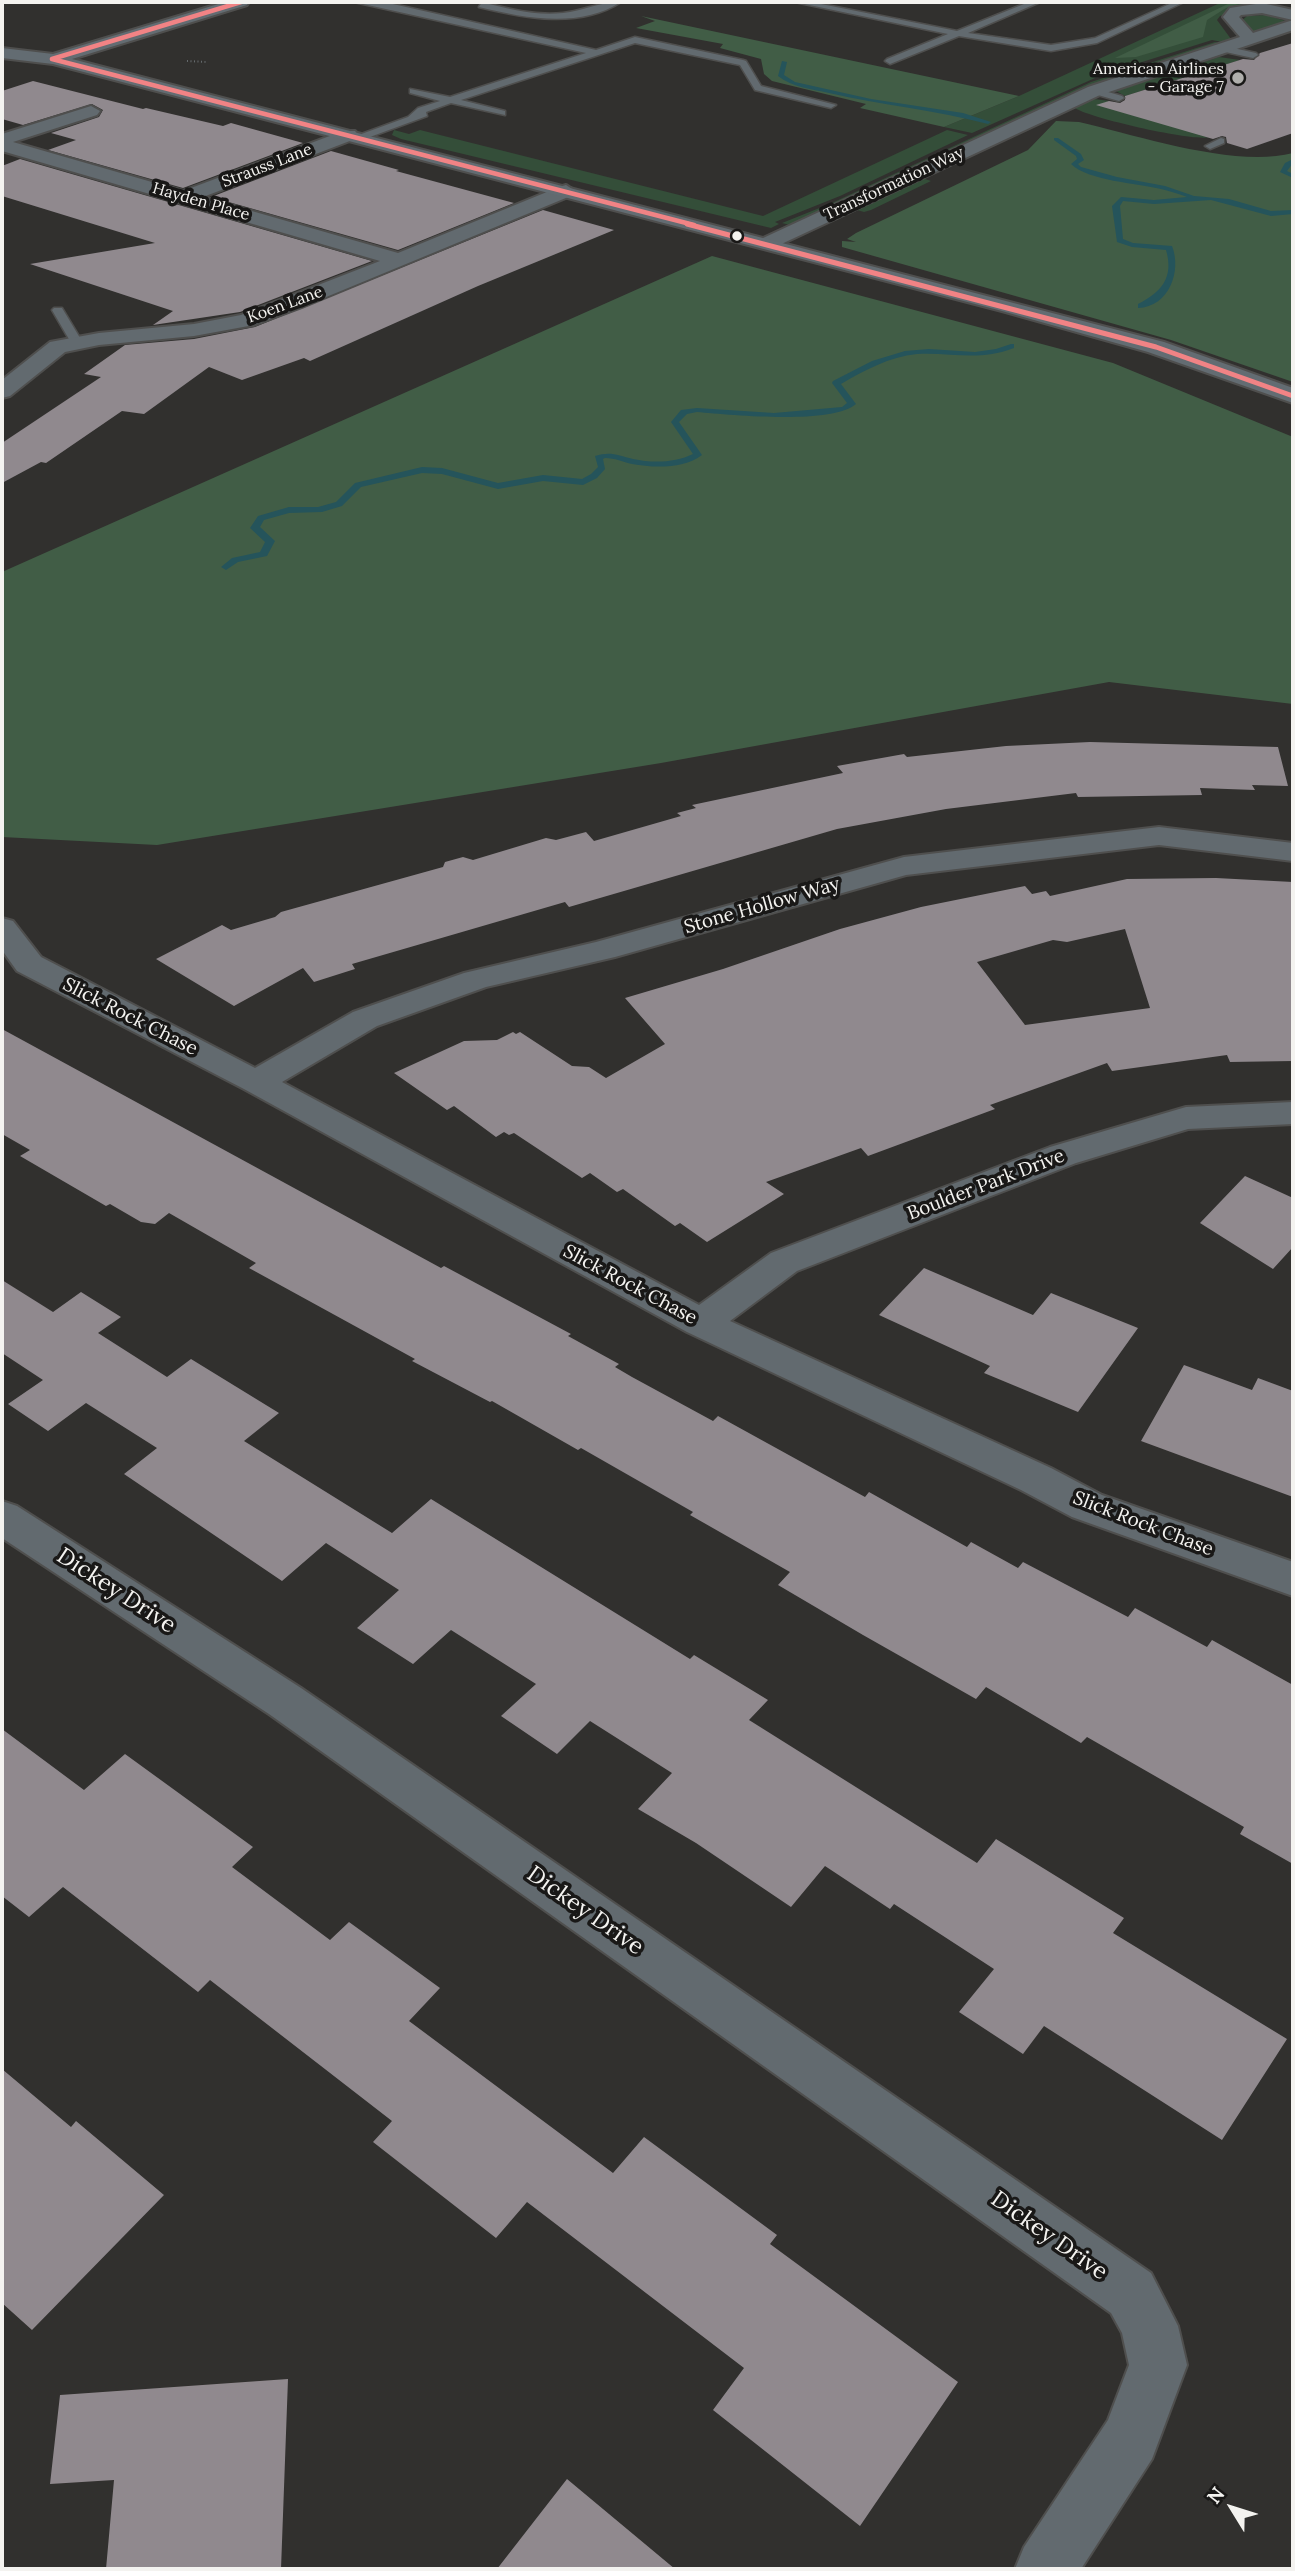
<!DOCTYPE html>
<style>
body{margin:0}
#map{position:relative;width:1295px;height:2571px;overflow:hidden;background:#31302e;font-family:Lora,serif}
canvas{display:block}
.frame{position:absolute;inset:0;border:4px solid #f4f3f0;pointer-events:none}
.north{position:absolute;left:1197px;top:2473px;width:70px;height:70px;-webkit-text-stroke:5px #191817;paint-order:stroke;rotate:308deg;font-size:19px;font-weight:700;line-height:28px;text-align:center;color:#f4f3f0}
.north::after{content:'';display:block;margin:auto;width:24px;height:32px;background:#f4f3f0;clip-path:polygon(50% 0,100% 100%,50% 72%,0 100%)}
</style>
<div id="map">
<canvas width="1295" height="2571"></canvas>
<div class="frame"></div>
<div class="north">N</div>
</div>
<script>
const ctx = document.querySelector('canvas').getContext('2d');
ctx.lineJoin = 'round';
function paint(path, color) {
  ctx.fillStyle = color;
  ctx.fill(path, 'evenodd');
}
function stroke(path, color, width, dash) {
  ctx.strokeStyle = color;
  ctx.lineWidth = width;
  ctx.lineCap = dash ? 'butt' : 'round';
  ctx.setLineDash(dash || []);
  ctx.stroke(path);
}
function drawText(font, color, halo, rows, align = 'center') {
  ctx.font = font + ' Lora,serif';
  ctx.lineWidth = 7;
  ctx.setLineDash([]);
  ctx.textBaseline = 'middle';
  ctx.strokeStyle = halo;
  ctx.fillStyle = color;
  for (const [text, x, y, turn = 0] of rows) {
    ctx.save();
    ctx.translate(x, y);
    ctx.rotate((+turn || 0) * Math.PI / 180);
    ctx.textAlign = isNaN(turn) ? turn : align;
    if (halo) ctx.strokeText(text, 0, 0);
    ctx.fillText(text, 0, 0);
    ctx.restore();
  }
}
paint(new Path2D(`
 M1222 2H1261L1220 16 1217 20 1231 39 1227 43 1212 40 1104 74 972 133 944 127 1019 96Z
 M1266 15 1289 22 1260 32 1249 31 1240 22 1247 16Z
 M1215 42 1225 44 1058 100 790 225 782 223 832 203 1091 82Z
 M1219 57 1240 60 1125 96 1116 91Z
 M1094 99 1110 101 1104 103 1209 137C1195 142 1089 118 1075 108Z
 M394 130 409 134 420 130 763 216 947 130 968 135 840 196 775 222 779 224 771 228 401 139 392 135Z
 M922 178 931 181 871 210 864 212 857 210Z`), '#344e39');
paint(new Path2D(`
 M1232 2H1245L1226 8 1207 20 1203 37 1136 57 1115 58Z
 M641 16 1019 96 944 127 860 108 866 104 772 81 764 74 761 59 720 48 723 44 636 28 655 21Z
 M1056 121 1079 122C1140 136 1234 168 1293 153V382L1171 340 842 247V241L856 242 847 239 856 233 1028 150Z
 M712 256 1113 363 1293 437V704L1109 682 661 763 157 845 2 837V572Z`), '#415d46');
paint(new Path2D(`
 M782 61 787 62 784 75 795 82 871 99 963 113 991 122 988 124C936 110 881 105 829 93 811 89 792 87 778 76Z
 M1054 138H1058L1081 154 1084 160 1078 164 1081 167 1117 177 1165 186 1194 196 1229 199 1271 211 1293 210V214L1271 216 1211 200 1154 204 1123 201 1120 206 1123 239 1133 243 1172 246C1182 271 1169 307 1138 308V304C1162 292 1174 277 1166 250L1132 247 1117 242 1112 206 1121 197 1154 200 1187 197C1179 194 1170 191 1161 189 1137 183 1088 181 1071 164L1077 159 1076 156 1054 140Z
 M1293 159V163L1287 171 1293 174V178L1280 172 1285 163Z
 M1011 344H1014V348C978 362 952 352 917 354 889 357 865 370 841 384L856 404C832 425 731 415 697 412L687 414 679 422 702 455C684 469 654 468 632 464 623 462 615 458 605 458L603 459 605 469 597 478 583 485 543 481 498 489 442 474 422 473 361 487 342 506 322 512 289 513 264 520 260 527 275 541 267 556 238 562 226 570 221 567 232 558 260 552 265 542 250 528 258 516 289 507H318L336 502 355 483 422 467 442 468 498 483 543 475 582 479 591 474 598 467 595 456C610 451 618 455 633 459 652 463 675 463 693 454L671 422 681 410 697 408 774 413 842 407 847 403 832 383 833 381 872 361 905 351 929 349 975 352 996 349Z`), '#25545b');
paint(new Path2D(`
 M1293 43V133L1247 149 1227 143 1226 137 1222 136 1213 139 1096 105 1109 101 1120 103 1125 100V96L1243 59 1254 60 1260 53Z
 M33 81 143 109 146 108 223 126 231 123 303 143 183 188 48 150 76 140 51 133 99 117 103 110 92 104 23 125 2 119V91Z
 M331 151 399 170 396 171 514 203 398 250 211 197Z
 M20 159 372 261 240 312 153 325 173 311 30 264 155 243 2 196V166Z
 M543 210 614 230 478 286 310 361 304 358 242 380 209 367 144 414 122 411 46 463 41 462 2 483V443L101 377 84 374 125 345 194 339 255 327Z
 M1090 742 1278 747 1288 786 1252 785 1255 790 1200 788 1202 795 1078 797 1076 793 946 809 837 829 569 907 565 902 438 939 352 964 355 969 314 982 303 968 234 1006 156 959 222 925 231 930 275 917 281 912 443 867 445 862 463 857 473 860 546 838 556 840 586 832 594 841 681 816 677 813 696 808 692 805 843 773 837 766 904 754 907 757 1006 746Z
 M1216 878 1293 882V1061L1230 1062 1227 1055 1112 1071 1107 1063 990 1105 995 1109 868 1156 861 1148 766 1182 784 1194 707 1242 680 1223 675 1226 623 1189 617 1192 590 1173 582 1178 514 1133 509 1135 504 1132 496 1137 454 1106 447 1110 394 1073 464 1041 497 1040 513 1032 516 1034 520 1032 572 1066 589 1067 606 1078 665 1044 625 998 723 969 840 929 921 907 1025 886 1032 894 1046 891 1050 896 1127 879ZM1125 929 1150 1008 1025 1025 977 962 1053 940 1067 942Z
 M2 1029 441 1268 444 1266 571 1334 568 1336 619 1364 615 1367 632 1377 713 1421 718 1416 865 1497 869 1492 967 1547 971 1542 1018 1568 1023 1562 1128 1617 1135 1608 1207 1647 1212 1640 1293 1685V1864L1240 1834 1244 1827 1087 1737 1081 1743 986 1687 976 1699 863 1635 778 1585 790 1572 690 1515 693 1512 581 1448 578 1450 492 1401 490 1402 412 1361 415 1359 249 1268 256 1263 169 1213 155 1224 141 1222 110 1204 106 1206 20 1156 30 1150 2 1134Z
 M1245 1176 1293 1198V1247L1273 1269 1200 1223Z
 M924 1268 1033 1315 1051 1293 1138 1328 1078 1412 984 1373 990 1366 879 1315Z
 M2 1280 53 1312 81 1292 121 1317 98 1333 167 1377 191 1359 279 1413 244 1441 392 1533 431 1499 690 1659 694 1655 768 1700 749 1720 977 1863 996 1839 1124 1918 1113 1933 1287 2039 1222 2140 1044 2026 1023 2054 959 2012 994 1969 894 1904 890 1909 825 1866 791 1907 696 1843 638 1809 672 1773 590 1721 557 1754 501 1716 536 1684 451 1630 413 1664 357 1628 399 1590 326 1543 282 1581 124 1474 157 1448 86 1403 48 1431 8 1404 43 1380 2 1353Z
 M1184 1365 1252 1390 1258 1378 1293 1391V1497L1141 1441Z
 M2 1729 84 1790 125 1754 253 1847 232 1867 330 1940 349 1922 440 1988 409 2021 613 2173 644 2137 777 2235 770 2244 958 2382 860 2526 713 2410 744 2368 527 2202 496 2238 373 2142 392 2121 210 1980 198 1992 63 1887 29 1917 2 1896Z
 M2 2069 71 2127 76 2121 164 2195 32 2330 2 2303Z
 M288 2379 281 2569H106L114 2480 50 2484 60 2395Z
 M567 2479 675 2569H497Z`), '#90898e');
const lane = new Path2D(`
 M354 2H384L596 50 635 37 743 60 746 61 761 86 836 105 831 108 755 90 740 65 635 43 461 100 505 111V115L451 103 426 112 427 116 359 141 354 138 356 136 408 117 418 108 440 101 410 93V89L450 97 586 53Z
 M482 2C508 9 535 16 563 13 583 11 602 1 621 2 579 29 524 18 479 7Z
 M795 2H811L957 31 1029 2H1040L968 33 1051 45 1095 38 1174 2H1184L1097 43 1051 51 959 36 890 64 885 61 887 59 948 34Z
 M1224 46 1256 53 1258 55 1253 58 1221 51 1220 49Z
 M1094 88 1122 96 1124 98 1119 101 1091 93 1089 91Z
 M1221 138 1224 139V143L1210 149 1205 146Z
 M54 308H62L83 343 81 346H73L52 310Z`);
const street = new Path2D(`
 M1262 3 1293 10V20L1262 13 1241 15 1239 17 1253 33 1293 20V30L1100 95 775 247H761L758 243 761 239 1088 87 1240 37 1223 17 1230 8Z
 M91 106 100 111 97 115 13 142 183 191 343 131H355L358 135 355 139 203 197 398 253 559 187 566 185 575 191 573 195 302 307 254 325 194 336 99 345 65 352 10 396 2 398V380L50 342 99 333 194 324 241 315 380 261 2 151V134Z
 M1159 827 1293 843V861L1159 845 906 875 615 957 486 987 377 1026 282 1082 699 1305 771 1253 1050 1147 1186 1107 1293 1102V1124L1188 1129 1076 1163 797 1271 730 1321 1051 1468 1102 1495 1293 1562V1596L1072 1517 1021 1490 687 1332 244 1089 17 971 2 950V918L13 921 41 957 255 1068 353 1012 464 973 596 942 904 857Z
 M2 1501 17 1506 301 1688 1151 2273 1178 2326 1187 2365 1152 2459 1081 2569H1015L1024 2547 1108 2420 1129 2365 1122 2333 1111 2313 269 1714 2 1538Z`);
const secondary = new Path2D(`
 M225 2H249L247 5 72 59 1164 342 1293 388V403L1148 352 1002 311 53 64 2 58V48L53 54Z`);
stroke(lane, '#4f4f4e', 3);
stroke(street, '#4f4f4e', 4);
stroke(secondary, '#4f4f4e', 4);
stroke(new Path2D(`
 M187 61 207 62`), '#666b6e', 2, [1, 2.5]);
paint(lane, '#626a6f');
paint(street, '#626a6f');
paint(secondary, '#636c72');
stroke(new Path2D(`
 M52 59 694 225
 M52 59 241 2`), '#f18385', 4.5);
stroke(new Path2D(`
 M687 224 1156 347 1293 396`), '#f18385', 5);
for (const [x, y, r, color] of [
 [1238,78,7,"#b0afac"],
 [737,236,6,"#f4f3f0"]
]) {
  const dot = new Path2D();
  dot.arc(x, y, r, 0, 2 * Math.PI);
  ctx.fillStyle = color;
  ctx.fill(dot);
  stroke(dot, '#191817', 2.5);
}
drawText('16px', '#f4f3f0', '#191817', [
 ["American Airlines",1224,69],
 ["- Garage 7",1224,87]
], 'right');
drawText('16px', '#f4f3f0', '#191817', [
 ["Strauss Lane",267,166,-21],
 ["Transformation Way",894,184,-25],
 ["Hayden Place",201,202,16],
 ["Koen Lane",285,305,-20]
]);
drawText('19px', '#f4f3f0', '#191817', [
 ["Stone Hollow Way",762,906,-16],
 ["Slick Rock Chase",130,1017,27],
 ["Boulder Park Drive",986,1185,-21],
 ["Slick Rock Chase",630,1285,28],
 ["Slick Rock Chase",1143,1524,21]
]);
drawText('23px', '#f4f3f0', '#191817', [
 ["Dickey Drive",116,1591,33],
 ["Dickey Drive",585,1911,35],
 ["Dickey Drive",1049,2236,35]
]);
</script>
